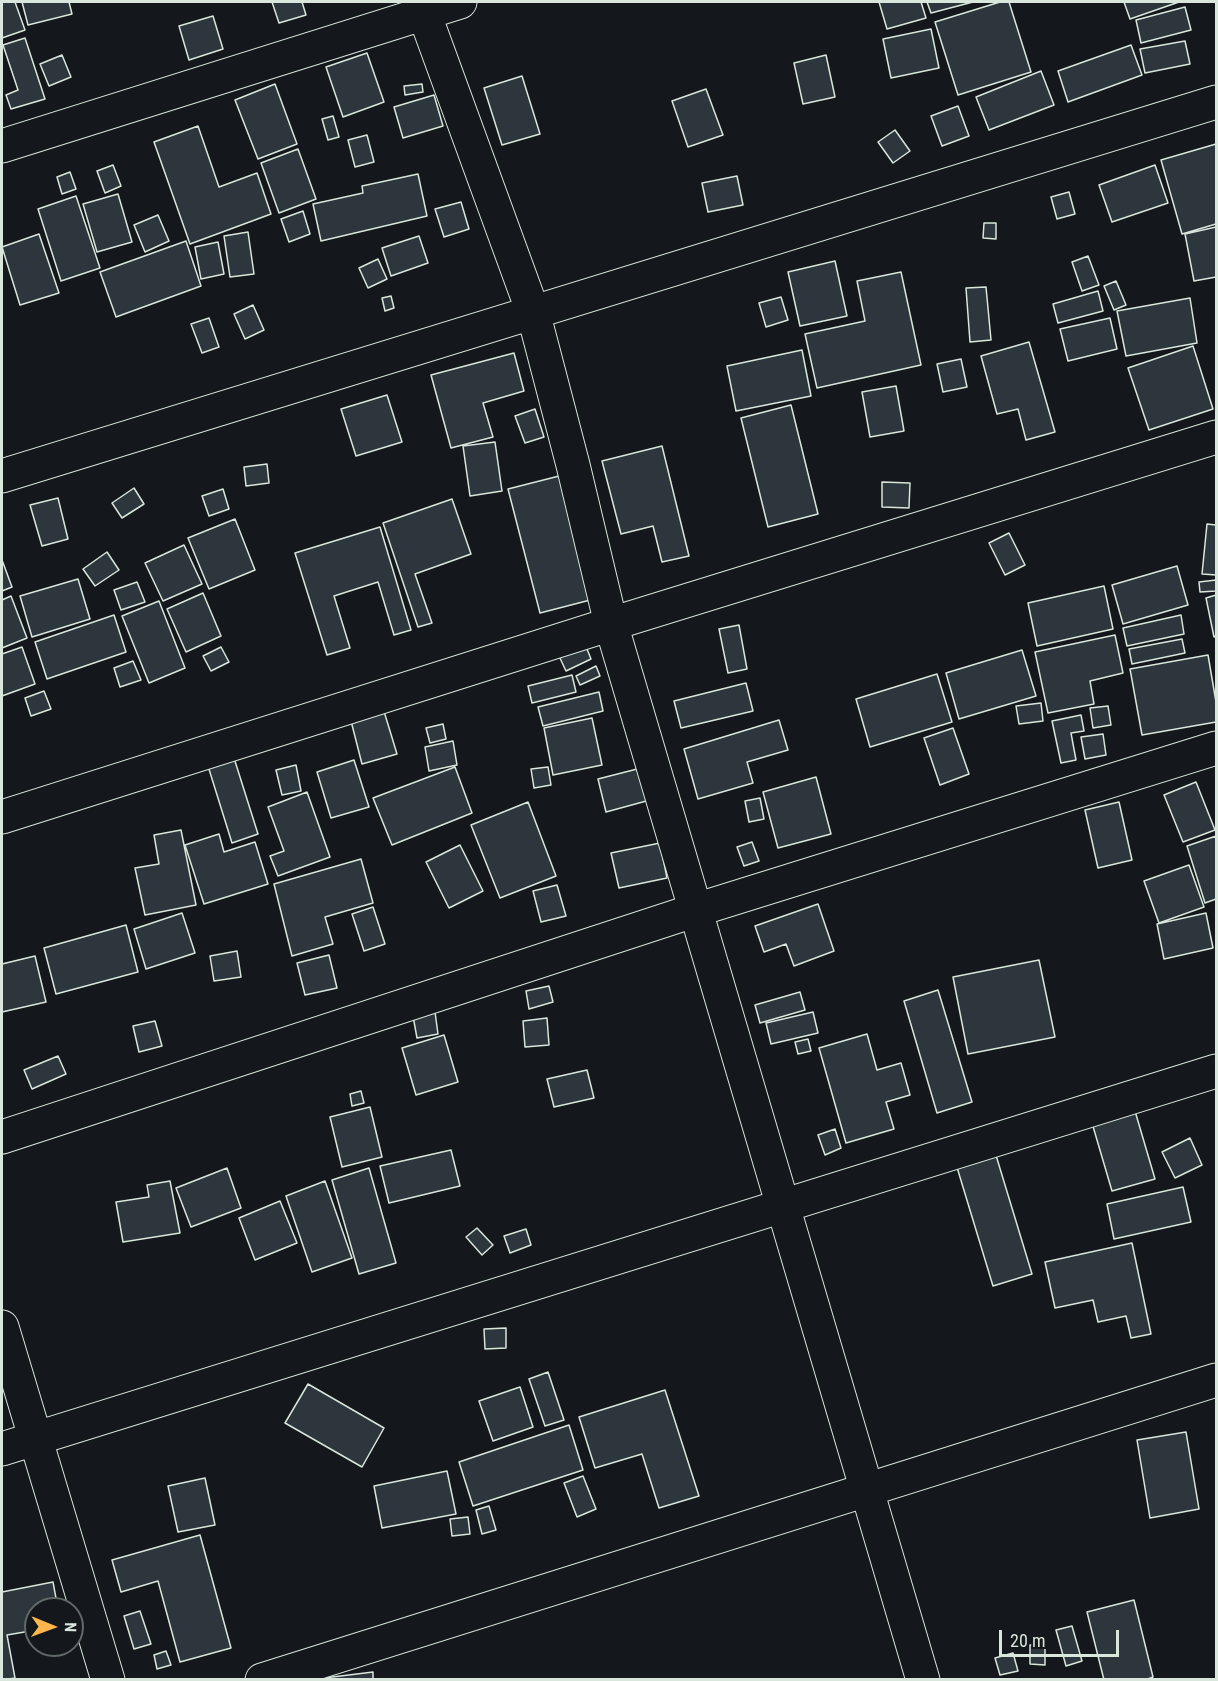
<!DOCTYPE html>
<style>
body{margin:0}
#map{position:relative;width:1218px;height:1681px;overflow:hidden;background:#14181c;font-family:"Roboto Condensed",sans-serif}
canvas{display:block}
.frame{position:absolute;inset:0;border:3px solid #d8e6dc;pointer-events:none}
.north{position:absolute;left:24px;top:1597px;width:60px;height:60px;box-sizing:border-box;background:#14181c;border:2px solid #626a69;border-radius:50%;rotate:91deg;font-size:16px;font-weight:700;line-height:24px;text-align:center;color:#d8e6dc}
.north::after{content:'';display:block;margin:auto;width:21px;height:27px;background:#ffb74d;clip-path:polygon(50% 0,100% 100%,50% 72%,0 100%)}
.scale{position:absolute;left:999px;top:1630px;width:120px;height:27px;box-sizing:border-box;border:3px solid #d8e6dc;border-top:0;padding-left:8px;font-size:18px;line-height:21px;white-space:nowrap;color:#d8e6dc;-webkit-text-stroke:4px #14181c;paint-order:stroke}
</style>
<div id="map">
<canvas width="1218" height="1681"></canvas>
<div class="frame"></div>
<div class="north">N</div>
<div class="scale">20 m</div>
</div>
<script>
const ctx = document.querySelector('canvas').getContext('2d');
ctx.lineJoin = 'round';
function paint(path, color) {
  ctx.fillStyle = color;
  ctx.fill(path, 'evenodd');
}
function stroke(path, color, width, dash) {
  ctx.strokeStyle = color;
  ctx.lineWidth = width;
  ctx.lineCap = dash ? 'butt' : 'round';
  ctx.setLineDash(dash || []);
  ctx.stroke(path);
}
const building = new Path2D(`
 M2 2H15L25 30 2 38Z
 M22 2H69L72 14 28 25Z
 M272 2H302L306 15 279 23Z
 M879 2H921L926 18 887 29Z
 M927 2H973L931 13Z
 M1000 2H1009L1031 72 958 95 935 22Z
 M1124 2H1179L1130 19Z
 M1185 7 1191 30 1141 43 1136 20Z
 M213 16 223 49 189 60 179 26Z
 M931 29 939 68 891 78 883 39Z
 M25 38 45 99 11 109 6 95 18 90 3 45Z
 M1185 41 1190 64 1145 73 1140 49Z
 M1131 45 1142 75 1068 102 1058 71Z
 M367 53 384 102 343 117 326 67Z
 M62 55 71 77 49 86 40 64Z
 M826 55 835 97 803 104 794 63Z
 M1041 71 1054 105 989 130 976 97Z
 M522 76 540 134 502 145 484 88Z
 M275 84 297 144 258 159 235 100Z
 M422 84 423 92 405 95 404 86Z
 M706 89 723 135 688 147 672 101Z
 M434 95 443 126 403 138 394 107Z
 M958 106 969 136 942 146 931 116Z
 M333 116 339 137 328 140 322 119Z
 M198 126 219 187 257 173 271 214 190 244 154 142Z
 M895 130 910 151 893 163 878 142Z
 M367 135 374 162 355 167 348 140Z
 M1216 144V224L1182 234 1161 160Z
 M298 149 316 199 279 213 261 163Z
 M113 165 121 186 105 193 97 171Z
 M1155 165 1168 203 1112 222 1099 185Z
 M70 172 76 189 62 194 57 177Z
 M418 174 427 216 321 241 313 204 363 193 362 186Z
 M737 176 743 205 708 212 702 183Z
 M1069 192 1075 214 1057 219 1051 197Z
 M118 194 132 242 97 252 83 204Z
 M76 196 100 268 61 281 38 209Z
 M461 202 469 229 444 237 435 209Z
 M303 211 310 234 289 242 281 219Z
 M158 215 169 241 145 252 134 225Z
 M984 223H996V239L983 238Z
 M1216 227V277L1194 281 1185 234Z
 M248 232 254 274 230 277 224 236Z
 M39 234 59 293 20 305 2 247Z
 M419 236 428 263 391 276 382 248Z
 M186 241 201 286 116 317 100 272Z
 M218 242 224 274 201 279 195 247Z
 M1088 256 1099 285 1082 291 1072 262Z
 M378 259 387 279 368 288 359 268Z
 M835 261 847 316 800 326 788 272Z
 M901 272 921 365 817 388 805 334 865 321 857 281Z
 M1116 281 1126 305 1114 310 1104 286Z
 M986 287 991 340 970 342 966 288Z
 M1098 291 1103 311 1058 323 1053 304Z
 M391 296 394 308 385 311 382 298Z
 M781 297 788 320 766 327 759 303Z
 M1190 298 1197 343 1126 356 1117 311Z
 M253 305 264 330 245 339 234 314Z
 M209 318 219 347 202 353 191 324Z
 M1110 318 1117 349 1068 361 1060 329Z
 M1029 342 1055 432 1026 440 1018 409 997 414 981 356Z
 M1193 346 1213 409 1149 430 1128 368Z
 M802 350 811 396 736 411 727 366Z
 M514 353 524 391 483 403 493 437 451 448 431 375Z
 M961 359 967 387 943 392 937 364Z
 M896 386 904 431 870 437 862 392Z
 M387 395 402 442 356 456 341 409Z
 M791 405 818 514 768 527 741 418Z
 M535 409 544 437 525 443 515 416Z
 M495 442 502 491 470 496 463 446Z
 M662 446 689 556 662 562 653 526 621 534 602 461Z
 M267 464 269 483 246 486 244 467Z
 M567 474 598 598 540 613 508 489Z
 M882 482 910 483 909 508 882 507Z
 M134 488 144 504 122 518 112 503Z
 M223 489 229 509 209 516 202 496Z
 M58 498 68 539 42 546 30 505Z
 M452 499 471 554 415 574 432 623 418 627 383 523Z
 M235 519 255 570 209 589 188 538Z
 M1207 524 1216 525V575L1202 574Z
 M380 527 411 630 394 635 378 582 334 596 350 648 327 655 295 553Z
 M1009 533 1025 565 1005 575 989 543Z
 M184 545 202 584 163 601 145 563Z
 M107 552 119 570 95 586 83 569Z
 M2 560 12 587 2 591Z
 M1177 566 1188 605 1123 624 1112 585Z
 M78 579 90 619 32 637 20 596Z
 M1216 580V591L1200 592 1199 582Z
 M137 582 145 602 121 610 114 590Z
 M1104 586 1113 629 1037 646 1028 603Z
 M203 593 221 636 186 652 167 609Z
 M1216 595V636L1214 637 1206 598Z
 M11 596 27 638 2 648V600Z
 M159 601 185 668 149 683 122 616Z
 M114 615 126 652 47 679 35 642Z
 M1181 615 1184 634 1127 646 1123 628Z
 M739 625 747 669 728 673 719 629Z
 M1115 635 1123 673 1090 681 1094 704 1048 713 1035 652Z
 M1182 639 1185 653 1132 664 1129 649Z
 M585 644 591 659 566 671 559 656Z
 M22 647 35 684 2 696V654Z
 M221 647 229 662 211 671 203 656Z
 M1022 650 1036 696 959 719 946 673Z
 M1208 655 1216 702V722L1142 735 1130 669Z
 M133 661 141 680 120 687 114 668Z
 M596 666 600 676 580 685 576 676Z
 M937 674 952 722 870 747 856 699Z
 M572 675 576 692 532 703 528 686Z
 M746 683 753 711 681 728 674 701Z
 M44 691 51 709 31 716 25 698Z
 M599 692 603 711 543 726 538 707Z
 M1041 703 1043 721 1019 724 1016 706Z
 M1108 706 1111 725 1093 728 1090 708Z
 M383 708 397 754 362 764 350 717Z
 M1081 715 1084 731 1071 733 1076 760 1061 763 1052 721Z
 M592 718 602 765 553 775 544 728Z
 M779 720 788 750 747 762 753 783 698 799 684 749Z
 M443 724 446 739 430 743 426 728Z
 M953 728 969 774 940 785 924 738Z
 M1103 734 1106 755 1085 759 1081 737Z
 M453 741 457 765 429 771 425 747Z
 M234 758 258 834 232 843 208 766Z
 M354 760 369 807 331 818 317 772Z
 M296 765 301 791 282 795 276 770Z
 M455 767 472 813 392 845 373 798Z
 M548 767 551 785 534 788 531 769Z
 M641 768 650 800 606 812 598 779Z
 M816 777 831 834 778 848 763 792Z
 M1196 782 1215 830 1183 842 1164 795Z
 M307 792 330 857 278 876 270 856 284 851 268 807Z
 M760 798 764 819 749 822 745 801Z
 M528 802 556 876 500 898 471 825Z
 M1119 802 1132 860 1098 868 1085 810Z
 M181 830 196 905 145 915 135 868 159 864 154 835Z
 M219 834 224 852 255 842 268 884 204 904 185 845Z
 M1216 836V899L1205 903 1187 846Z
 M752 842 759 861 744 866 737 847Z
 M660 843 667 878 619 888 611 853Z
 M460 845 483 891 449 908 426 862Z
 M361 859 373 903 325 917 333 944 292 956 274 884Z
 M1189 865 1204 907 1159 923 1144 881Z
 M557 885 566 916 541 922 533 891Z
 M818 904 834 951 794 966 786 944 764 952 755 926Z
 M373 907 385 944 364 951 352 914Z
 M182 913 195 953 146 969 134 929Z
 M1206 913 1213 948 1164 959 1157 924Z
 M126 925 138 972 56 994 44 948Z
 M237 951 241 977 214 981 210 956Z
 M329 955 337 988 305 995 297 963Z
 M35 956 46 1002 2 1012V964Z
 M1039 960 1055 1037 968 1054 953 977Z
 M549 986 553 1002 529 1009 526 991Z
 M938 990 972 1102 937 1113 904 1001Z
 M800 992 805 1010 760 1023 755 1005Z
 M435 1012 438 1034 417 1038 413 1016Z
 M813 1012 818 1033 771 1044 766 1023Z
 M547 1018 549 1045 525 1047 523 1021Z
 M155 1021 162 1046 139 1052 133 1026Z
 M867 1034 877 1070 901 1063 910 1095 886 1102 894 1129 846 1143 819 1048Z
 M444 1035 458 1082 416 1095 402 1048Z
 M808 1039 811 1051 798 1054 795 1042Z
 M58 1056 66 1074 32 1089 24 1070Z
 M587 1070 594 1098 554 1107 547 1079Z
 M361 1091 364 1103 352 1106 350 1094Z
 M370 1107 382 1157 342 1167 330 1117Z
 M1135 1111 1155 1179 1112 1191 1092 1123Z
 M835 1129 841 1148 825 1155 818 1135Z
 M1190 1138 1202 1165 1175 1178 1162 1152Z
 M451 1150 460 1186 389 1203 380 1166Z
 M995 1152 1032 1274 993 1286 956 1164Z
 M227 1168 241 1208 191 1227 176 1188Z
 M369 1168 396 1263 359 1274 332 1180Z
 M170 1181 180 1233 123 1242 116 1202 149 1197 147 1185Z
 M325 1181 352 1258 312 1272 286 1196Z
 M1183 1187 1191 1222 1114 1239 1107 1204Z
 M280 1201 297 1243 255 1260 239 1218Z
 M477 1228 493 1245 482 1255 466 1237Z
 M526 1229 531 1245 510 1253 504 1236Z
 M1132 1243 1151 1334 1131 1338 1126 1316 1098 1322 1093 1300 1055 1308 1045 1262Z
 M506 1328V1348L485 1349 484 1329Z
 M548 1372 564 1420 545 1426 529 1379Z
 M308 1384 384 1428 362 1467 285 1423Z
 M520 1387 533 1427 493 1441 479 1401Z
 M665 1390 699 1496 659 1508 642 1454 595 1468 579 1417Z
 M569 1425 583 1470 473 1506 459 1462Z
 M1186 1432 1199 1509 1150 1518 1137 1440Z
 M447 1471 456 1514 382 1528 374 1486Z
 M583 1476 596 1509 577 1517 564 1483Z
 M205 1478 215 1525 178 1532 168 1486Z
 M489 1506 496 1530 482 1534 476 1510Z
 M468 1517 470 1534 452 1536 450 1519Z
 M200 1535 231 1648 180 1662 158 1581 121 1592 112 1560Z
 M53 1582 58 1609H36V1630L7 1635 15 1678 2 1680V1592Z
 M1134 1600 1153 1677 1145 1680H1104L1087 1612Z
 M140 1611 151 1644 134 1649 124 1616Z
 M1072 1626 1082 1661 1066 1666 1056 1630Z
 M1030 1645H1045V1665L1030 1664Z
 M166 1651 171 1665 157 1669 154 1655Z
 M1013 1653 1018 1671 1000 1675 995 1658Z
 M373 1672V1680L316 1679Z`);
paint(building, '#2c363c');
stroke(building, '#d8e6dc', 1.5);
const street = new Path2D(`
 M420 2 533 312 573 465 611 624 923 1680
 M2 146 460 2
 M2 476 1216 102
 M2 817 611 624 1216 437
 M2 1137 696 910 1216 748
 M2 1327 108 1680
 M2 1449 1216 1071
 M262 1680 1216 1380`);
stroke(street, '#d8e6dc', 35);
stroke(street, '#14181c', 33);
</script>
